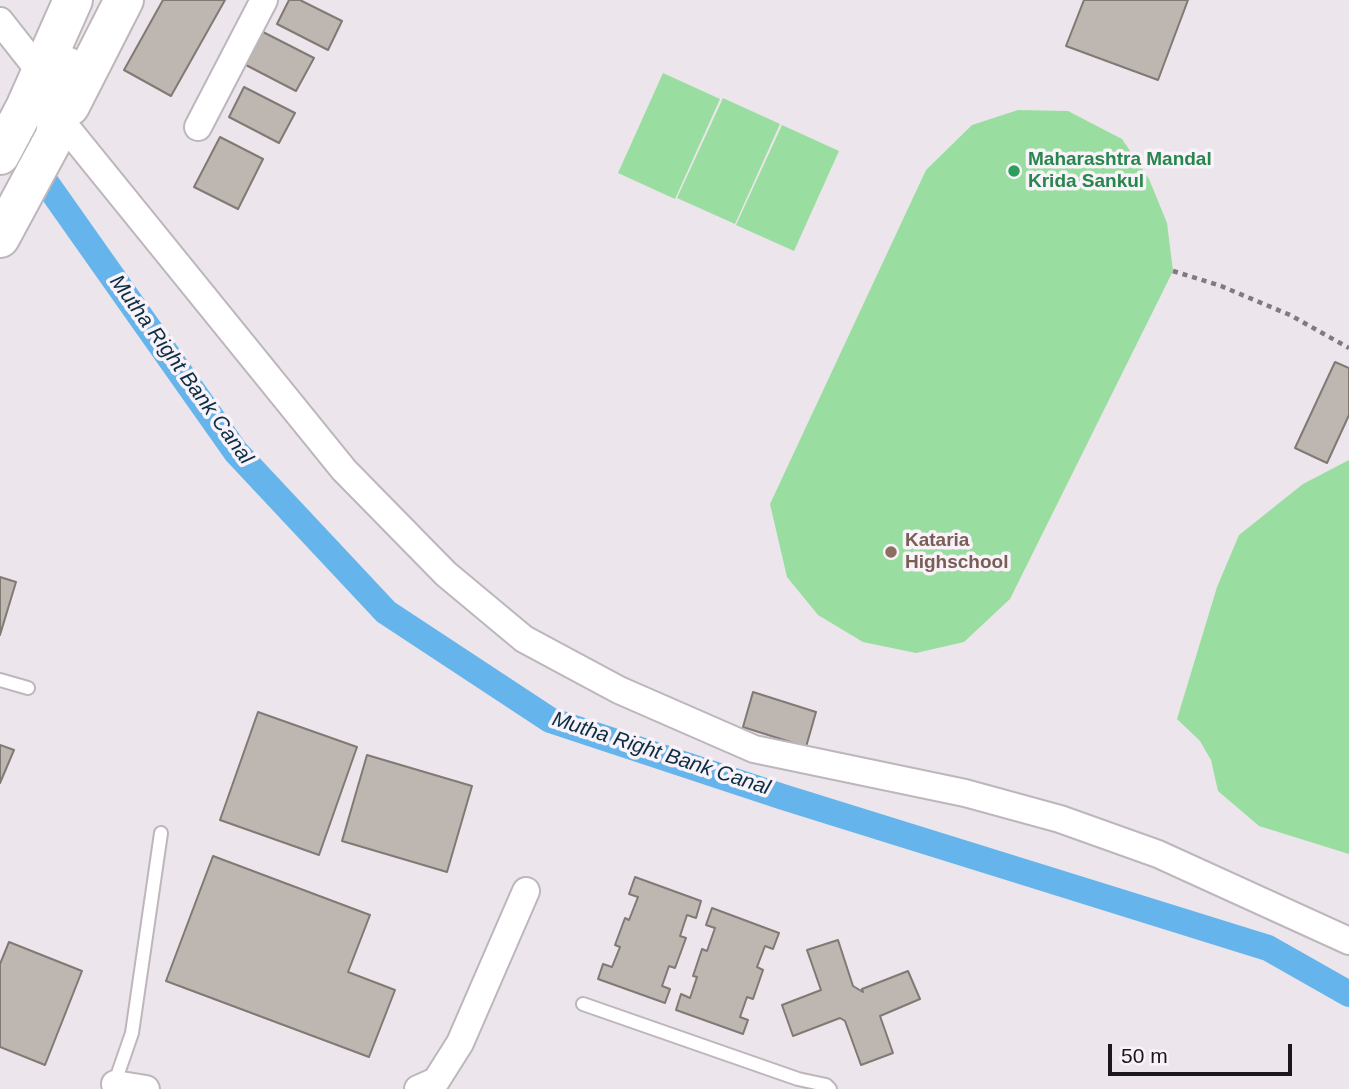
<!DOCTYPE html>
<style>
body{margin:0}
#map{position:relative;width:1349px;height:1089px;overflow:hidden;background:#ece5eb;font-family:Helvetica,sans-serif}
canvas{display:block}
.scale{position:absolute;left:1108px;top:1044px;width:184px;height:32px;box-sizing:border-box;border:4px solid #1a181a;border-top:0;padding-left:9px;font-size:21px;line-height:24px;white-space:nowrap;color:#1a181a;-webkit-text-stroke:5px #f9f2f9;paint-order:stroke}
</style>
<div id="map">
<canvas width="1349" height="1089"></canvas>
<div class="scale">50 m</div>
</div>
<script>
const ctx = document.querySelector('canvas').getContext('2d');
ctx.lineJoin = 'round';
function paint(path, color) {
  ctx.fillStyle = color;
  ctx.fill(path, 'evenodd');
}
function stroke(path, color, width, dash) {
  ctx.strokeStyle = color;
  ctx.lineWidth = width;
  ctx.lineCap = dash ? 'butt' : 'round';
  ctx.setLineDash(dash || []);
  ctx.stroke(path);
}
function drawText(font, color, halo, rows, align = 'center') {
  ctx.font = font + ' Helvetica,sans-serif';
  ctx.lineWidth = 7;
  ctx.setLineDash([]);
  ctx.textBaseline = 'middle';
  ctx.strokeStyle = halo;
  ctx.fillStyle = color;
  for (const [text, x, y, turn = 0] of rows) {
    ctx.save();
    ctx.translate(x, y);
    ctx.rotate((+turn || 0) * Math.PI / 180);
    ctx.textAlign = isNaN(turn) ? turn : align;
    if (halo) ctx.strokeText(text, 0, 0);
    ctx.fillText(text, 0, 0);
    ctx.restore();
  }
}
paint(new Path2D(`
 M663 73 720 99 675 199 618 173Z
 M723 98 780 124 735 224 677 198Z
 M1018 110 1068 111 1122 139 1149 179 1167 223 1173 271 1010 599 964 642 916 653 863 642 818 615 787 577 770 504 926 170 972 125Z
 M782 125 839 151 794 251 736 225Z
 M1349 460V854L1259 826 1218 791 1211 760 1200 741 1177 719 1217 587 1239 535 1303 484Z`), '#99dea0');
stroke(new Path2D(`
 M28 157 236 452 386 612 550 720 783 797 1268 948 1349 994`), '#65b5ec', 26);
const building = new Path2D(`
 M163 0H225L171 96 124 70Z
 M289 0H300L342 21 328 50 277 24Z
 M1084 0H1188L1158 80 1066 46Z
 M261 31 314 58 296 91 244 64Z
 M244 87 295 113 279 143 229 117Z
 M220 137 263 159 238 209 194 187Z
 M1335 362 1349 368V415L1327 463 1295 448Z
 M0 577 16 582 0 635Z
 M753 692 816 712 806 747 743 727Z
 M258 712 357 747 319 855 220 820Z
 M0 745 14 750 0 783Z
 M367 755 472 786 447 872 342 841Z
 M213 856 370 915 348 972 395 990 369 1057 166 981Z
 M635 877 701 901 696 918 687 915 680 936 686 938 675 968 669 966 662 986 670 989 665 1003 598 979 603 964 612 967 620 947 615 945 625 918 629 920 638 897 629 894Z
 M712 908 779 933 773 949 765 946 757 967 763 970 753 999 747 997 740 1017 748 1020 743 1034 676 1010 681 994 690 998 697 977 693 976 702 949 707 951 715 928 706 925Z
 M838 940 853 986 863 992 862 989 908 971 920 999 880 1016 893 1053 861 1065 845 1021 840 1018 793 1036 782 1005 821 990 807 950Z
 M9 942 82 971 45 1065 0 1047V964Z`);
paint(building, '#bdb6b1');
stroke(building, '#807974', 2);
const service = new Path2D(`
 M0 680 28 688
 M583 1004 798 1079 826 1085 830 1089
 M114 1085 132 1033 161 833`);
const minor = new Path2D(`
 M0 21 41 73
 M62 122 344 470 446 574 524 639 619 690 754 749 965 793 1060 819 1158 854 1349 941
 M198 127 264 0
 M115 1084 146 1089
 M418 1089 436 1081 460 1043 526 891`);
const primary = new Path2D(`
 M70 106 124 0
 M0 155 25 108 73 0
 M0 238 55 136 66 66`);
stroke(service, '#bdb6bc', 16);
stroke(minor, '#bdb6bc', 30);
stroke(primary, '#bdb6bc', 42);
stroke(new Path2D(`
 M1173 271 1221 286 1290 315 1349 348`), '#7f7a7e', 4.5, [5, 5]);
stroke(service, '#fff', 12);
stroke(minor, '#fff', 26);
stroke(primary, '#fff', 38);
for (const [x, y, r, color] of [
 [1014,171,7,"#2e9e5b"],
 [891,552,7,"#8d6e63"]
]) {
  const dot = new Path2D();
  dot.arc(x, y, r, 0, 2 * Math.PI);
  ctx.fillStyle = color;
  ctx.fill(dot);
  stroke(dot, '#f9f2f9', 2.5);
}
drawText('bold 19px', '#27864d', '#f9f2f9', [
 ["Maharashtra Mandal",1028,160],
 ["Krida Sankul",1028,182]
], 'left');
drawText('bold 19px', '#785e54', '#f9f2f9', [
 ["Kataria",905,541],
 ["Highschool",905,563]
], 'left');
drawText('italic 21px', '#0a2e44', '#f9f2f9', [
 ["Mutha Right Bank Canal",181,370,54],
 ["Mutha Right Bank Canal",661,754,18]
]);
</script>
